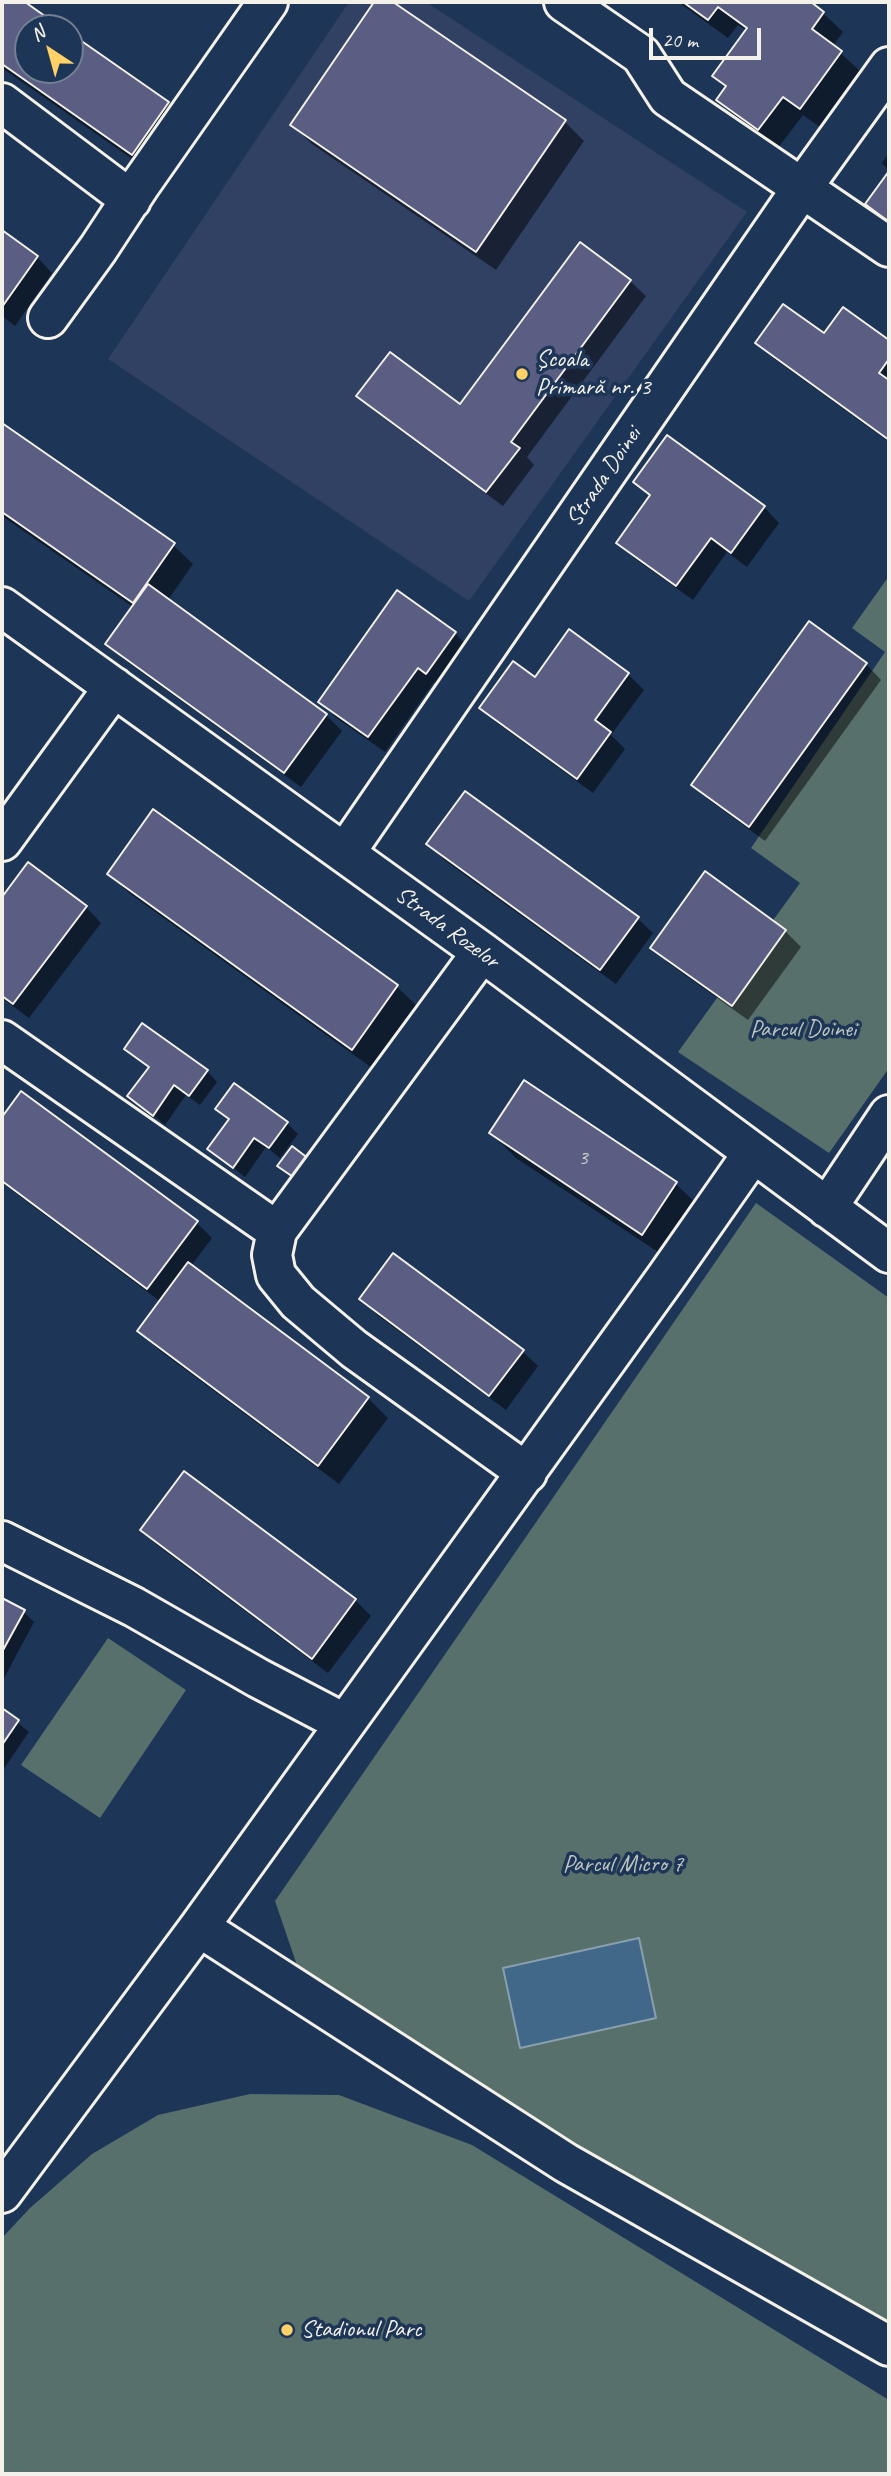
<!DOCTYPE html>
<meta charset="utf-8">
<style>
body{margin:0}
#map{position:relative;width:891px;height:2476px;overflow:hidden;background:#1d3557;font-family:Caveat,sans-serif}
canvas{display:block}
.frame{position:absolute;inset:0;border:4px solid #f4f1e8;pointer-events:none}
.north{position:absolute;left:14px;top:14px;width:70px;height:70px;box-sizing:border-box;background:#1d3557;border:2px solid #738091;border-radius:50%;rotate:324deg;font-size:19px;font-weight:700;line-height:28px;text-align:center;color:#f4f1e8}
.north::after{content:'';display:block;margin:auto;width:24px;height:32px;background:#ffd166;clip-path:polygon(50% 0,100% 100%,50% 72%,0 100%)}
.scale{position:absolute;left:649px;top:28px;width:112px;height:32px;box-sizing:border-box;border:4px solid #f4f1e8;border-top:0;padding-left:9px;font-size:21px;line-height:24px;white-space:nowrap;color:#f4f1e8;-webkit-text-stroke:5px #1d3557;paint-order:stroke}
</style>
<div id="map">
<canvas width="891" height="2476"></canvas>
<div class="frame"></div>
<div class="north">N</div>
<div class="scale">20 m</div>
</div>
<script>
const ctx = document.querySelector('canvas').getContext('2d');
ctx.lineJoin = 'round';
function paint(path, color) {
  ctx.fillStyle = color;
  ctx.fill(path, 'evenodd');
}
function stroke(path, color, width, dash) {
  ctx.strokeStyle = color;
  ctx.lineWidth = width;
  ctx.lineCap = dash ? 'butt' : 'round';
  ctx.setLineDash(dash || []);
  ctx.stroke(path);
}
function drawText(font, color, halo, rows, align = 'center') {
  ctx.font = font + ' Caveat,sans-serif';
  ctx.lineWidth = 7;
  ctx.setLineDash([]);
  ctx.textBaseline = 'middle';
  ctx.strokeStyle = halo;
  ctx.fillStyle = color;
  for (const [text, x, y, turn = 0] of rows) {
    ctx.save();
    ctx.translate(x, y);
    ctx.rotate((+turn || 0) * Math.PI / 180);
    ctx.textAlign = isNaN(turn) ? turn : align;
    if (halo) ctx.strokeText(text, 0, 0);
    ctx.fillText(text, 0, 0);
    ctx.restore();
  }
}
paint(new Path2D(`
 M349 2H426L747 212 469 601 108 359Z`), '#304164');
paint(new Path2D(`
 M889 576V1068L829 1153 678 1052 800 883 751 848 885 652 852 628Z
 M756 1203 889 1298V2339L302 1980 275 1901Z
 M108 1638 186 1690 100 1818 21 1765Z
 M250 2094 339 2095 472 2145 889 2400V2474H2V2238L30 2208 92 2154 158 2115Z`), '#58706c');
const water = new Path2D(`
 M639 1938 656 2018 520 2048 503 1968Z`);
paint(water, '#416889');
stroke(water, '#899faf', 2);
paint(new Path2D(`
 M2 2H22L59 28H28V70H70V36L167 104 187 123 152 173 2 68Z
 M376 2H390L564 121 584 141 496 270 312 144 292 125Z
 M678 2H808L823 13 843 32 833 46 860 71 820 127 803 115 778 148 737 119 718 100 726 88 714 76 747 31 738 25 728 38Z
 M889 153V171L882 163Z
 M889 174V224L867 204Z
 M2 232 37 257 52 273 15 326 2 316Z
 M630 281 646 296 527 457 534 465 503 506 374 411 359 396 460 406Z
 M843 309 889 342V442L773 358 757 343 824 336Z
 M2 425 173 545 193 564 168 600 326 715 342 731 301 787 123 659 107 643 133 607 2 516Z
 M635 482 764 507 779 523 747 567 727 552 693 600 634 558 618 542 650 497Z
 M570 632 628 674 644 690 611 735 625 749 593 793 497 723 481 708 535 680Z
 M455 633 470 649 443 688 434 682 385 752 335 717 320 701Z
 M866 664 881 680 765 841 709 800 693 785Z
 M154 811 397 987 417 1006 372 1068 129 893 109 874Z
 M429 844 637 918 653 933 616 984 444 860Z
 M29 865 86 907 101 923 29 1018 2 998V900Z
 M785 931 801 947 748 1020 668 963 653 947Z
 M126 1049 207 1071 217 1082 200 1105 186 1095 165 1125 130 1096 150 1069Z
 M525 1083 676 1184 701 1208 667 1258 516 1158 491 1133Z
 M22 1093 197 1223 212 1238 191 1266 368 1398 388 1418 339 1484 159 1350 140 1331 161 1302 2 1183V1120Z
 M217 1109 287 1123 298 1134 280 1158 266 1147 245 1177 209 1149 229 1121Z
 M361 1299 522 1351 538 1366 506 1410 377 1315Z
 M142 1530 355 1600 371 1616 328 1673 158 1546Z
 M2 1600 24 1612 34 1622 2 1682Z
 M2 1710 29 1732 3 1770 2 1769Z`), '#0007');
const building = new Path2D(`
 M2 2H25L62 28H28V70H70V33L169 102 132 155 2 64Z
 M374 2H393L566 120 476 252 290 125Z
 M683 2H811L824 12 812 29 842 51 800 109 783 97 758 130 716 100 726 86 712 76 747 28 718 7 708 20Z
 M889 171V222L865 204Z
 M2 230 38 256 2 307Z
 M580 242 631 280 511 442 520 448 486 492 356 396 390 352 460 404Z
 M783 304 824 333 843 307 889 340V359L879 373 889 380V440L755 343Z
 M2 423 175 543 133 603 2 512Z
 M667 435 765 506 731 553 711 538 676 586 616 543 650 495 633 482Z
 M148 584 327 714 284 773 105 644Z
 M397 590 456 632 426 674 418 668 368 737 318 702Z
 M809 621 867 663 749 827 691 785Z
 M569 629 629 673 595 720 611 732 577 779 479 708 513 661 535 677Z
 M465 791 639 917 600 970 426 844Z
 M153 809 398 985 352 1050 107 874Z
 M28 862 87 906 13 1004 2 996V897Z
 M705 871 786 930 732 1006 650 948Z
 M142 1023 208 1070 189 1096 174 1085 153 1116 127 1096 149 1067 124 1049Z
 M524 1080 677 1182 642 1235 489 1133Z
 M234 1083 288 1122 269 1148 254 1138 233 1168 207 1149 229 1119 215 1109Z
 M21 1091 198 1221 147 1289 2 1181V1117Z
 M292 1146 313 1162 299 1181 277 1166Z
 M393 1253 524 1350 489 1396 359 1299Z
 M188 1262 369 1397 318 1466 137 1331Z
 M184 1471 356 1599 312 1659 140 1530Z
 M2 1598 25 1610 2 1652Z
 M2 1708 19 1720 2 1745Z`);
paint(building, '#5b5e83');
stroke(building, '#f4f1e8', 2);
const minor = new Path2D(`
 M564 2 641 55 668 97 889 247
 M2 103 131 200
 M48 318 98 249 140 185 268 2
 M2 607 482 952 889 1253
 M2 841 114 687
 M345 853 802 188 889 67
 M2 1040 277 1231 272 1255 276 1275 298 1302 354 1349 527 1473
 M827 1208 889 1115
 M277 1231 482 952
 M2 1541 134 1607 258 1678 344 1723
 M199 1927 566 2163 889 2346
 M2 2193 199 1927 667 1276 753 1153`);
stroke(minor, '#f4f1e8', 44);
stroke(minor, '#1d3557', 38);
for (const [x, y, r, color] of [
 [522,374,7,"#ffd166"],
 [287,2330,7,"#ffd166"]
]) {
  const dot = new Path2D();
  dot.arc(x, y, r, 0, 2 * Math.PI);
  ctx.fillStyle = color;
  ctx.fill(dot);
  stroke(dot, '#1d3557', 2.5);
}
drawText('21px', '#cecccf', null, [
 ["3",583,1158]
]);
drawText('24px', '#f4f1e8', '#1d3557', [
 ["Școala",536,360],
 ["Primară nr. 3",536,388],
 ["Stadionul Parc",301,2330]
], 'left');
drawText('24px', '#f4f1e8', '#1d3557', [
 ["Strada Doinei",604,477,-56],
 ["Strada Rozelor",447,928,36]
]);
drawText('24px', '#bdc4bd', '#1d3557', [
 ["Parcul Doinei",803,1030],
 ["Parcul Micro 7",623,1865]
]);
</script>
